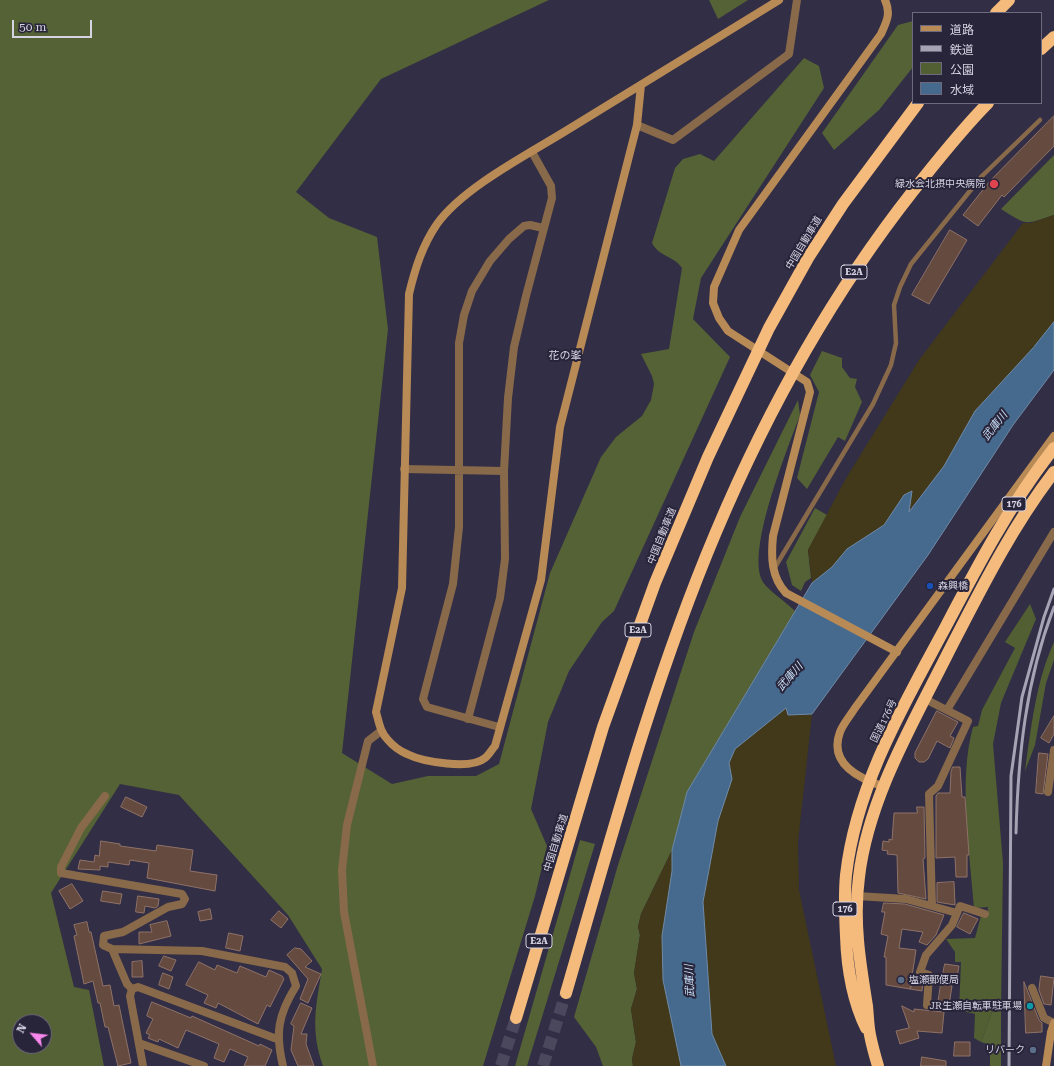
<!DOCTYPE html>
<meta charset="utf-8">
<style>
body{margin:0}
#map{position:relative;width:1054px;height:1066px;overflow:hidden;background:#322e45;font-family:"Roboto Serif","Noto Sans JP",serif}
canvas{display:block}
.legend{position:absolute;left:912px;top:12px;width:130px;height:92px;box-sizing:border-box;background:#28243a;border:1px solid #6e6a7e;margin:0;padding:5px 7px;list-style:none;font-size:12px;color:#d6d4e3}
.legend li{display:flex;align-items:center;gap:8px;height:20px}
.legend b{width:20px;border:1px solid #6e6a7e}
.north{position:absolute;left:12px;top:1014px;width:40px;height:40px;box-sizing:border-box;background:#28243a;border:1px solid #6e6a7e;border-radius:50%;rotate:298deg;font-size:11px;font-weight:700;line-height:16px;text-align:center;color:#d6d4e3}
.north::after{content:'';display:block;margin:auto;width:14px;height:18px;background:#f888eb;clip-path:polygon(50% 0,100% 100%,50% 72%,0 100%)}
.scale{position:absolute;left:12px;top:20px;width:80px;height:18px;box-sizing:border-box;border:2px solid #d6d4e3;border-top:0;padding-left:5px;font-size:12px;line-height:14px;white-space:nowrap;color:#d6d4e3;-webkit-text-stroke:3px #28243a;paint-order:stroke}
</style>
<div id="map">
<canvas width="1054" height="1066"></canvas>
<ul class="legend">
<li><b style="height:5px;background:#b88a56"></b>道路</li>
<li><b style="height:5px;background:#a6a3b5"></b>鉄道</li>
<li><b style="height:11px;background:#515f33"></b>公園</li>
<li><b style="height:11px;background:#456a8d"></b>水域</li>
</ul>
<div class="north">N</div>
<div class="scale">50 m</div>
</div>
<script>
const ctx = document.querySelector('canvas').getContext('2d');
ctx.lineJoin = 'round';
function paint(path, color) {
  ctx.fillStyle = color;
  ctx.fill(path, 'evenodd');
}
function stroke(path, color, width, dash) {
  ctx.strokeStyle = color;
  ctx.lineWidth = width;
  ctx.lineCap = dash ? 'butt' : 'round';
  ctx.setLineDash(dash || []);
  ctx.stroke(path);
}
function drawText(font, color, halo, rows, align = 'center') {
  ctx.font = font + ' "Roboto Serif","Noto Sans JP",serif';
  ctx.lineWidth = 4;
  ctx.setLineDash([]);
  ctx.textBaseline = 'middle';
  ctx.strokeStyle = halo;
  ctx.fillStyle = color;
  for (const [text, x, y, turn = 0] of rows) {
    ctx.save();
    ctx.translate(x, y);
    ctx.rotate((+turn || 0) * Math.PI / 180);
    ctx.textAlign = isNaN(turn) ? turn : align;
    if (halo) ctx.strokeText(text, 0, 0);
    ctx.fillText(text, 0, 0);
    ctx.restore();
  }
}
paint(new Path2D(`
 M1030 604 1036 619 1001 703 993 744 1003 863 1001 1012H992L981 1042 974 1038 975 1014 959 1010 961 962H955V952L946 939 975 938 981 916 987 917 988 907 974 908C970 853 958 780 973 727L978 726 982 710 1015 648 1005 642Z
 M1054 642V660L1046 683 1035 745 1025 771C1031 728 1036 681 1054 642Z`), '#515f33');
paint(new Path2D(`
 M0 0H549L381 79 296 192 329 218 377 237 388 329 342 753 392 784 428 776H476L499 764 550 573 601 457 616 437 642 416 651 400 654 384 652 376 641 354 669 349 682 268C674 256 658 256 652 243L675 168 683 159 700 154 714 161 804 58 819 66 824 88 701 278 693 319 730 357 614 611 602 622 569 671 548 722 531 809 547 846 535 896 483 1066H323C310 1029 316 1006 322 969L288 915 179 795 120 784 51 893 74 987 89 990 104 1066H0ZM20 1022H44V1046H20Z
 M709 0H748L718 19Z
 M913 21V67L879 110 834 150 822 133 898 25Z
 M1054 155V215C1024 225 1028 226 1001 209Z
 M822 351 842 358V367L850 378 857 379 855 387 862 402 845 441 838 437 807 489 797 478 819 392 810 375Z
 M798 400 800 415C788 448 745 552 763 582 767 589 788 604 795 611L687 792 672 850 641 914 638 927 640 935 634 973 637 989 631 1009 636 1042 632 1059 633 1066H603L596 1047 574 1017 618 865 694 632 740 517Z
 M815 508 827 515 808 550 811 578 805 582 801 591 792 585 786 562Z
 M580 840 595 844 527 1066H515Z
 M992 1012H1001V1066H990V1045L981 1042Z`), '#546235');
paint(new Path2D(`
 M1054 215V322L1033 348 975 411 944 466 908 512 912 492 904 495 884 525 847 549 832 567 812 583 808 550 845 480 919 360 1023 223H1031Z
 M786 708 789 715 812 714 798 842 799 890 836 1066H726L712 1034 703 902 718 821 732 779 729 763 735 749Z
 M672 850 681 1066H633L632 1059 636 1042 631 1009 637 989 634 973 640 935 638 927 641 914Z`), '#413919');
const water = new Path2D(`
 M1054 322V370L1013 425 928 555 812 714 788 715 786 708 735 749 729 763 732 779 718 821 703 902 712 1034 726 1066H681L663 980 662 936 672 871V850L687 792 812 583 832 567 847 549 884 525 904 495 912 491 909 512 944 466 975 411 1033 348Z`);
paint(water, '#456a8d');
stroke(water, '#708aa7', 1);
const building = new Path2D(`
 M1054 116V146L1004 197 1002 195 978 226 963 215 989 182Z
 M950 230 967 240 929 304 912 295Z
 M937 711 958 722 950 736 954 738 950 748 937 741 928 759 924 762H919L915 758V753Z
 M1054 716V734L1049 743 1041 738Z
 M1039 753 1048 754 1043 794 1036 793Z
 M953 767H960L962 797H965L969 855H967V877H956L955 857 936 858V796L938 793H950L951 772Z
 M126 797 147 807 142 817 121 807Z
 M917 807H924L925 858 923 859 926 899 898 893 897 855 887 854 888 851 882 850 883 841 889 842V839L892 840 894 813H917Z
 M101 841 120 844V846L156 851 157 845 193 850 190 871 217 875 215 891 147 878 149 863 130 860 129 865 108 862V867L100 866V870L78 869 80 860 94 862 95 855 99 856Z
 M954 882 955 905 937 902V883Z
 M72 884 83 901 70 909 59 891Z
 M103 891 122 894 120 904 101 901Z
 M138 896 159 899 158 906 155 908 145 906 144 913 136 912Z
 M884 903 905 904 944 915 936 935 927 945 919 942 923 932 902 929 899 948 916 950 910 989 886 985V957H884L888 936 881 934 885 912H882Z
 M210 909 212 919 200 921 198 912Z
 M279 911 288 919 281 928 271 920Z
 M964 913 978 919 970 934 957 927Z
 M167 921 171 936 139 944V932H152L150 925Z
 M87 922 89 932H91L103 986 110 985 114 1006 119 1005 131 1063 118 1066 108 1027H105L100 1003H98L93 981 84 984 74 936 77 935 74 925Z
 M229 933 243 936 240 951 226 948Z
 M295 948 301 949 312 961 305 967 321 974 308 1003 300 999 308 979 287 955Z
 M164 956 176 960 171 971 159 966Z
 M142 961 143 977H132V962Z
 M199 962 215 970 217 965 237 973 240 966 266 977 269 970 282 976 284 979 270 1007 267 1005 258 1024 218 1003 216 1008 204 1003 208 995 186 985Z
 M945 964 959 966 956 983 943 974Z
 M163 973 173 977 169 989 159 985Z
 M1041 976 1054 978 1051 1005 1044 1004 1039 990Z
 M917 980 923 981 922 991 910 989Z
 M1024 982 1039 1020 1042 1023V1032L1026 1033Z
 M941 984 952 986 949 1005 938 1004Z
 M152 1002 191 1018 192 1016 259 1046 260 1044 272 1050 265 1066H244L248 1057 230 1049 224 1062 214 1058 219 1044 186 1030 178 1048 159 1039 158 1042 148 1038 150 1035 146 1033 153 1019 147 1016Z
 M301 1003 312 1008 301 1034H307L306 1044 314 1066H298L291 1050 294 1026 291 1024Z
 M902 1006 914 1012V1009L944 1012 942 1033 917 1031 919 1038 900 1044 896 1031 909 1028Z
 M955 1042H970V1056H954Z
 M922 1057 946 1061V1066H921Z`);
paint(building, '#654a40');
stroke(building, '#8f7267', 1);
stroke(new Path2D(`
 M501 1066 516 1018
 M543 1066 566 993`), '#4b475d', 12, [12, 6]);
stroke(new Path2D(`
 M774 569 873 404 891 365 896 343 894 305 900 287 911 264 982 176 1040 120`), '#886a4b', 4.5);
stroke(new Path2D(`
 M637 125 673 140 789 54 797 0
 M404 469 504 471
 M925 699 968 721 938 786 929 794 932 906
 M947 710 1054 532
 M468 719 500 598 505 559 504 471 508 398 514 347 526 296 552 198 551 186 532 152
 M499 727 427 707 423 699 453 584 459 527V343L464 315 472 291 490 261 509 239 524 226 530 225 543 228
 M1048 792 1054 750
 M105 796 81 828 61 867V873L182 894 185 899 182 904 168 907 123 932 104 936 103 945 112 949 202 951 285 967 292 973 296 986C278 1015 275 1033 283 1066
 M857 896 906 899 957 913
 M112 949 127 984 132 989
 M1032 988 1044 1018 1054 1023
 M927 1005 929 975 920 972 926 955 952 925 960 906 985 914
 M139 1043 204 1066
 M143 1066 130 996 132 989 138 987 277 1039
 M373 1066 344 912 342 870 347 825 368 741 381 731`), '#886a4b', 8);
stroke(new Path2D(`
 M885 0C891 13 887 21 881 34L739 230 714 287 713 303 719 318 728 331 807 382 810 392 773 536C771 557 771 577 786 593L897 652
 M641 85 637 125 560 427 541 580 495 746C492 749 489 755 485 758 471 770 423 762 407 754 400 751 393 746 388 740 380 732 379 722 376 712L402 588 409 294C415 269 422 246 437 224 463 188 525 156 564 132 635 88 707 44 779 0
 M885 787C860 779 828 764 840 732 843 724 850 716 855 708L1054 436
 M1046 1066 1051 1032 1054 1023`), '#b88a56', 8);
stroke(new Path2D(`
 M996 13 1009 0
 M1041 49 1054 37
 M566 993C611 838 653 681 716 532 767 411 832 294 913 191 937 161 961 130 988 103
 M516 1018 603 727 655 583 708 457 769 328 808 258 843 204 918 103
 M866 1028C852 999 847 968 846 936 845 916 844 895 846 875 856 786 903 706 945 628 978 565 1010 504 1054 448
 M878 1066C875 1056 872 1045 870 1035 868 1025 868 1015 867 1006 860 963 853 921 859 877 868 799 913 723 948 653 980 591 1011 528 1054 472`), '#f5bb7c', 12);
stroke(new Path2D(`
 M1016 833C1018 756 1026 679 1054 607
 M1009 1066 1011 776 1022 697 1044 617 1054 589`), '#a6a3b5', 3);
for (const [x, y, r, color] of [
 [994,184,5,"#e0444e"],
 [930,586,4,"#1a4fb4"],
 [901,980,4,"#5c6f8a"],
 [1030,1006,4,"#0f9aa8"],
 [1033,1050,4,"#5c6f8a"]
]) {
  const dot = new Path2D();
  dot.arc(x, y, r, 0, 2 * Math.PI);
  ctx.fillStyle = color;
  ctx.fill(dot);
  stroke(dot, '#28243a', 1.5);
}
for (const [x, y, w] of [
 [854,272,26],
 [1014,504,24],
 [638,630,26],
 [845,909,24],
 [539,941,26]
]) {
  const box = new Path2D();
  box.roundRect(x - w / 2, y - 7, w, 14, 3);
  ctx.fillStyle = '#28243a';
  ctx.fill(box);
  stroke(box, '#d6d4e3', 1);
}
drawText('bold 9px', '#d6d4e3', null, [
 ["E2A",854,272],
 ["176",1014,504],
 ["E2A",638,630],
 ["176",845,909],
 ["E2A",539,941]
]);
drawText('10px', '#d6d4e3', '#28243a', [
 ["緑水会北摂中央病院",985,184],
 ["森興橋",938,586,"left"],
 ["塩瀬郵便局",909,980,"left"],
 ["JR生瀬自転車駐車場",1022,1006],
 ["リパーク",1025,1050]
], 'right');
drawText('10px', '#d6d4e3', '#28243a', [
 ["中国自動車道",804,243,-59],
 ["中国自動車道",662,536,-68],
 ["国道176号",884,721,-64],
 ["中国自動車道",556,843,-73]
]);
drawText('11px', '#d6d4e3', '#28243a', [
 ["花の峯",565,356]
]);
drawText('italic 11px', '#c8dff6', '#28243a', [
 ["武庫川",995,426,-52],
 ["武庫川",790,677,-49],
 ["武庫川",690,981,-93]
]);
</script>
